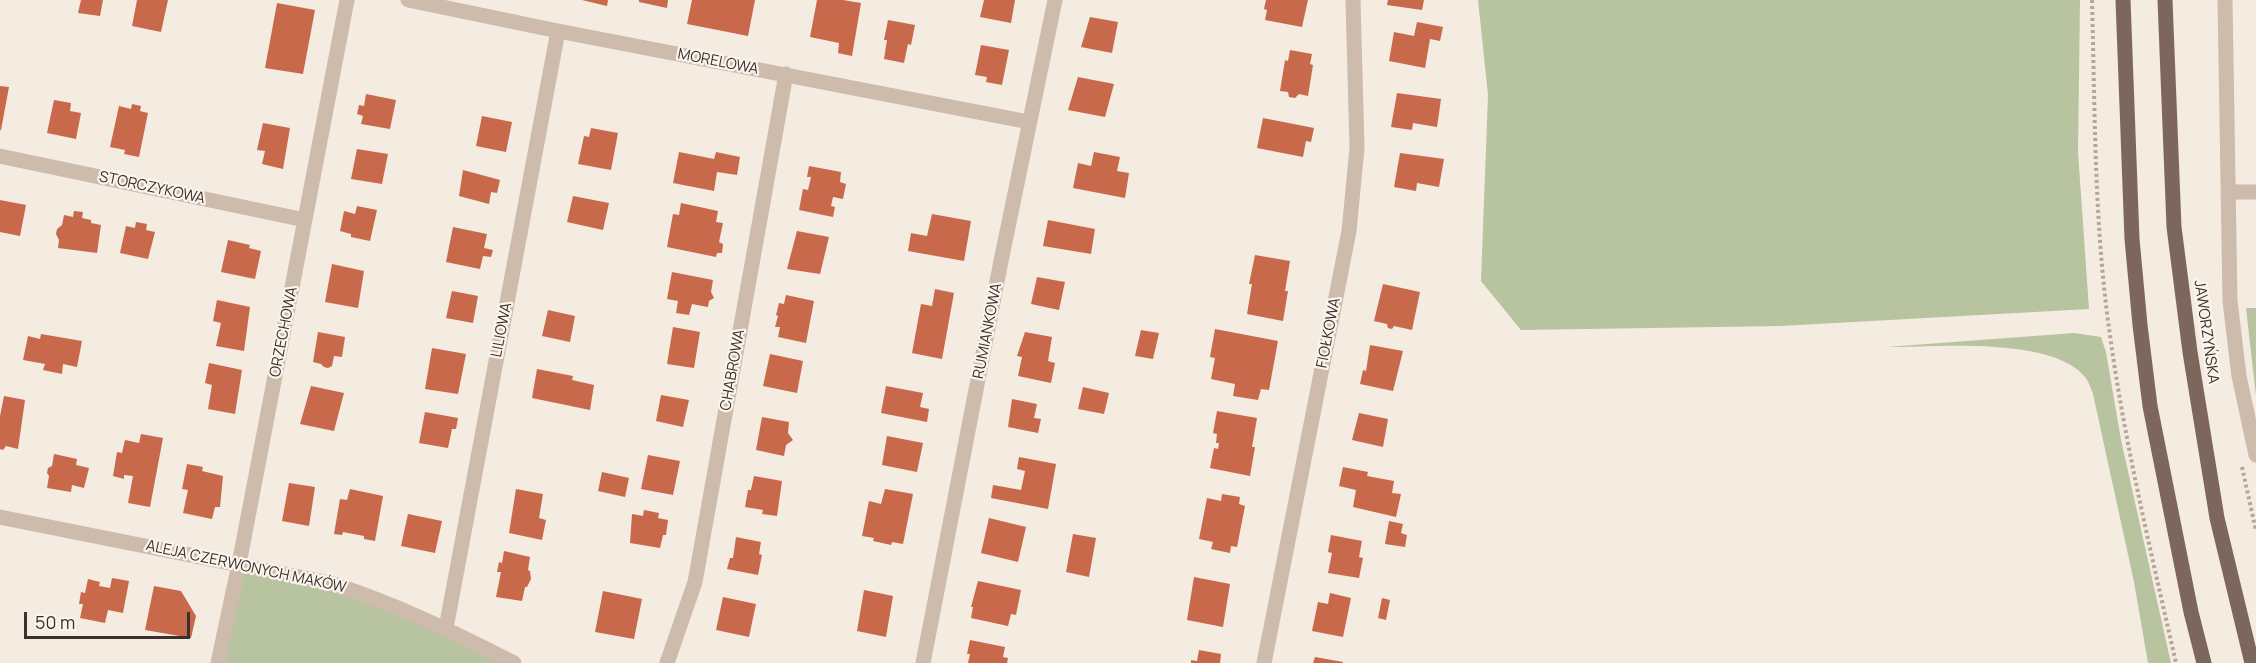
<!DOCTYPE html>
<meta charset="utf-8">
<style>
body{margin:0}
#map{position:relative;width:2256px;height:663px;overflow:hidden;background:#f4ebe1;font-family:Manrope,sans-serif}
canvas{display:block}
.scale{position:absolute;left:24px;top:612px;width:166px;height:27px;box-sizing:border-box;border:3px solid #3b302b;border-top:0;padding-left:8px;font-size:18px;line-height:21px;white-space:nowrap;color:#3b302b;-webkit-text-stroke:4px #fbf5ee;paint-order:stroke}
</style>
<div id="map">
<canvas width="2256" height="663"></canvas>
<div class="scale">50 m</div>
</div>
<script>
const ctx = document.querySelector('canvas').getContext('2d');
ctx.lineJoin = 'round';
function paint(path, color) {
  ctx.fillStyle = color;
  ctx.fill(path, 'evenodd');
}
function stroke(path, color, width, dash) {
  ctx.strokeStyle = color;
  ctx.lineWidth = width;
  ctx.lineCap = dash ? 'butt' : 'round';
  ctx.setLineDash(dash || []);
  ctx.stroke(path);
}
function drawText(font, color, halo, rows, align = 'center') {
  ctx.font = font + ' Manrope,sans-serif';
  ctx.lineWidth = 4.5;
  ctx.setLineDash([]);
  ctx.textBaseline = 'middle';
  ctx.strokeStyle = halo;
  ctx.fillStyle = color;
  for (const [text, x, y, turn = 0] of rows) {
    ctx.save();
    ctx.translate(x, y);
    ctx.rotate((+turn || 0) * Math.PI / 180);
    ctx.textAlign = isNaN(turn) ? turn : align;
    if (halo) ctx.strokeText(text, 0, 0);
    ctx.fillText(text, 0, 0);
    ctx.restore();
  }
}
paint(new Path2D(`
 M1478 0H2080L2078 152 2089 309 1781 326 1521 330 1481 281 1488 95Z
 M2246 308H2256V396Z
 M2074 333 2101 337 2106 352 2121 440 2171 663H2148L2134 582 2093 394C2091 389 2089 382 2085 377 2052 336 1936 347 1887 347Z
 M240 565 331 584 510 663H219Z`), '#b8c4a0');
paint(new Path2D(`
 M81 0H103L100 16 78 13Z
 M137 0H168L161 32 132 26Z
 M582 0H608L607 6Z
 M639 0H668L667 8 639 2Z
 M692 0H755L748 36 687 24Z
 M817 0H843L861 3 852 56 838 53 839 43 810 37Z
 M984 0H1015L1011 23 980 17Z
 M1266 0H1308L1302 27 1265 20 1267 10 1264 9Z
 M1388 0H1424L1422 10 1387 5Z
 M277 3 315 10 303 74 265 68Z
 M1090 17 1118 22 1112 53 1081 47Z
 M888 20 915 25 911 45 908 44 904 63 884 59 887 40H884Z
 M1417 22 1443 27 1440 41 1430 39 1425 68 1389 61 1394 32 1414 36Z
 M981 45 1009 50 1002 85 986 82 987 77 975 75Z
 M1290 50 1312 54 1310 64 1313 65 1308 96 1299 94 1295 98 1289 97 1288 92 1280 91 1285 60 1288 61Z
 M1078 77 1114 84 1105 117 1068 110Z
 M0 86 9 87 1 130H0Z
 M1397 93 1441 99 1437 127 1413 123 1412 130 1391 127Z
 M366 94 396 100 390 129 361 124 363 116 357 114 359 105 364 106Z
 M54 100 71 103 70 111 81 113 76 139 47 133Z
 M132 104 141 106 140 111 148 113 139 157 124 154 125 150 110 147 119 106 131 109Z
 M482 116 512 122 506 152 476 146Z
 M1263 118 1314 128 1311 142 1306 141 1303 157 1257 148Z
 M263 123 290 128 283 169 262 164 265 151 257 150Z
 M591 128 618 133 611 170 578 164 584 136 589 137Z
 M357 149 388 154 382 184 351 179Z
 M679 152 714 159 716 152 740 157 737 175 717 172 714 191 673 183Z
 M1094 152 1120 157 1117 171 1129 173 1125 198 1073 188 1078 163 1091 166Z
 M1400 153 1444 159 1439 187 1417 183 1416 191 1394 187Z
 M809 166 841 172 840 182 846 184 843 199 833 197 831 206 835 207 833 217 799 210 803 189 808 190 811 177H807Z
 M463 170 500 180 497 193 491 192 489 204 459 196Z
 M573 196 609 203 603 230 567 222Z
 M0 200 26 205 20 236 0 232Z
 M681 203 718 211 716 222 723 223 719 242 723 244 722 253H717L716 257 667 247 673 214 679 215Z
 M357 206 377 210 370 241 351 237V234L340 231 344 211 355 214Z
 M74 211 83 212 82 218 91 220V223L101 225 97 253 58 248 59 240 56 234 57 229 62 225 64 215 73 217Z
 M932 214 971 221 964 261 908 251 911 233 927 236Z
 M1048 220 1095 229 1091 254 1043 246Z
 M136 222 147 224 146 230 155 232 148 259 120 253 126 226 135 228Z
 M453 227 487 234 484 248 493 250 491 257 483 256 480 269 446 262Z
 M797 231 829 237 820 274 787 269Z
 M228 240 250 245 249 248 261 251 255 279 221 272Z
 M1255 255 1290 261 1285 291H1288L1283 321 1247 314 1252 284H1249Z
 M332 264 364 271 358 308 325 302Z
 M672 272 713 280 711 292 714 298 709 301 708 307 692 304 689 315 676 313 678 301 667 299Z
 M1037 277 1065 282 1059 310 1031 304Z
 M1383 284 1420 292 1412 330 1394 326 1392 329 1388 328 1387 324 1374 321Z
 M935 289 954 293 942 359 912 353 921 304 932 306Z
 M452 291 478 296 473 323 446 318Z
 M786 295 814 301 806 343 778 337 780 327H775L778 316 776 315 779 303 784 304Z
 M217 300 250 307 244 351 216 346 221 323 213 321Z
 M548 310 575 316 570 342 542 336Z
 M673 327 700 332 694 368 667 364Z
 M1215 329 1278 341 1269 390 1261 389 1258 400 1233 396 1235 384 1211 379 1215 358 1210 357Z
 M1141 330 1159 333 1153 359 1135 356Z
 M318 332 345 337 342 357 334 356 332 366 328 368 324 367 321 364 313 362Z
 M1025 332 1052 337 1048 361 1055 363 1051 383 1018 376 1022 357 1017 356Z
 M41 334 82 341 77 367 63 364 62 374 43 370 45 364 23 360 28 336 40 339Z
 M1370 345 1403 351 1393 391 1360 384 1363 370 1366 371Z
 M432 348 466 354 458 394 425 389Z
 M770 354 803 361 797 393 763 386Z
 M209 363 242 370 235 414 208 409 212 385 205 383Z
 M537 369 573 376 572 380 594 385 590 410 532 398Z
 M311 386 344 393 334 431 300 424Z
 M886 386 923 393 920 407 929 409 927 422 881 413Z
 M1083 387 1109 393 1104 414 1078 409Z
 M661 395 689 400 683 427 656 421Z
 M4 396 25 400 18 449 6 446 3 450 0 449V416Z
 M1012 399 1037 404 1034 418 1041 419 1038 433 1008 427Z
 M1217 411 1257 418 1252 447H1255L1250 476 1210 468 1214 448 1218 449 1219 443H1216L1217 434 1213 433Z
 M425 412 458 418 456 429H452L448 448 419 443Z
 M1359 413 1388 419 1383 447 1352 440Z
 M762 417 789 422 788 433 793 440 786 445 784 456 756 450Z
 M141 434 163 438 150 507 128 503 133 476 124 475V479L113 476 117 452 122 453 125 440 139 443Z
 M887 436 923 443 917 472 882 465Z
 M54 454 77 459 76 465 89 468 84 488 72 485 71 492 47 488 49 476 47 473 48 468 52 466Z
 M648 455 680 461 673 495 641 489Z
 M1019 457 1056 464 1048 509 991 498 993 485 1021 490 1025 471 1017 469Z
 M187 464 203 467 202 471 223 476 220 507H215L212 519 183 513 188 490 182 489Z
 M1343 467 1368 472 1367 476 1394 481 1392 493 1401 494 1396 517 1353 507 1356 490 1339 486Z
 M602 472 629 478 625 497 598 491Z
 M754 476 782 481 777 516 762 514 763 510 745 507 748 490H751Z
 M289 483 315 487 309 526 282 521Z
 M350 489 383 496 375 541 364 539V536L343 532 342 535 334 534 340 499 347 500Z
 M516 489 543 494 539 518 546 520 542 540 509 533Z
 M885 489 913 494 903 544 892 542 891 545 873 541 874 538 862 536 869 501 881 504Z
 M1222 494 1240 497 1239 504 1245 506 1237 547 1231 546 1230 553 1211 549 1213 542 1199 539 1207 498 1221 501Z
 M644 510 659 513 658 518 668 520 666 535H663L660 548 630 543 632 514 643 516Z
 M408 514 442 521 435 553 401 546Z
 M989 518 1026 527 1018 562 981 553Z
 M1389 521 1403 524 1401 533 1407 535 1405 547 1385 544Z
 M1073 534 1096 538 1089 577 1066 572Z
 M1331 535 1362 541 1359 557 1363 558 1359 578 1328 573 1332 553 1328 552Z
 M736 537 761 542 759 554 762 555 758 575 727 569 730 558H733Z
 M504 551 530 557 528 570 530 571 531 579 527 587H525L522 601 496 597 501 572H497L499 562 502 563Z
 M1194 577 1230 584 1223 627 1187 620Z
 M112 578 129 581 123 613 108 610 105 623 80 618 83 604H79L81 592 85 593 88 579 100 582 99 586 110 588Z
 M978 581 1021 590 1016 615 1011 614 1008 626 971 618 973 607H971Z
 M154 586 181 591 196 616 191 638 145 630Z
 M864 590 893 596 886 637 857 631Z
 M603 591 642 599 634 639 595 632Z
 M1330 593 1351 598 1343 637 1312 631 1318 602 1328 604Z
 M723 597 756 604 749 637 716 630Z
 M1382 598 1390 600 1386 620 1378 618Z
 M970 640 1005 647 1003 657 1008 658 1007 663H968L970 654H967Z
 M1199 650 1221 654 1220 663H1191V660L1197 661Z
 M1315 657 1343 662V663H1313Z`), '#c8694b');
stroke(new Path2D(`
 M2092 0C2095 109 2094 220 2109 328 2124 441 2151 552 2176 663
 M2242 467 2256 531`), '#b9a596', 4, [3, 3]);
stroke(new Path2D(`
 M408 0 558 31 1029 122
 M2225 0 2230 301 2239 376 2256 455
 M0 156 305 220
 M2229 192H2256
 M0 517 330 583C395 604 454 632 514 663
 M446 628 558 31
 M218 663 239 564 347 0
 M667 663 695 582 786 74
 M923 663 1001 261 1055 0
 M1264 663 1349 231 1357 148 1353 0`), '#cdbbac', 15);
stroke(new Path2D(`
 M2123 0 2132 239 2140 325 2150 406 2191 612 2204 663
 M2165 0 2174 227 2190 352 2217 518 2252 663`), '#7d675c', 15);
drawText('15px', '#3b302b', '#fbf5ee', [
 ["MORELOWA",718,62,11],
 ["STORCZYKOWA",152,188,12],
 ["LILIOWA",502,330,-79],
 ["RUMIANKOWA",988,331,-79],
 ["ORZECHOWA",284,332,-79],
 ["JAWORZYŃSKA",2206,332,82],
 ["FIOŁKOWA",1329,333,-79],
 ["CHABROWA",733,370,-80],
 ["ALEJA CZERWONYCH MAKÓW",246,567,12]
]);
</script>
